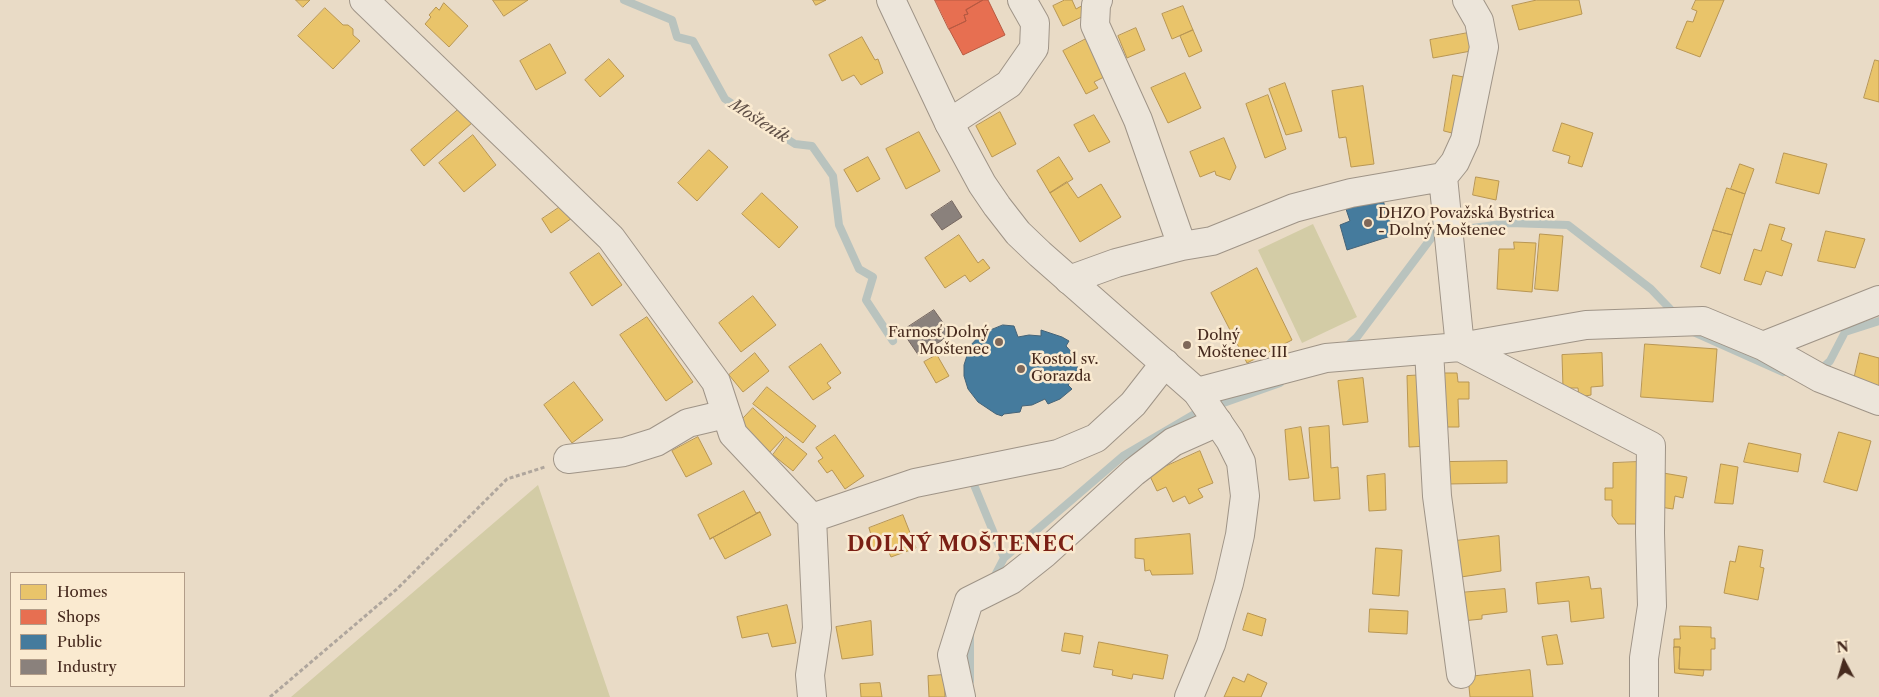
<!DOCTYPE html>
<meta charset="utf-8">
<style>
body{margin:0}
#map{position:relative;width:1879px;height:697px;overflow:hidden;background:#e9dbc6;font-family:"Libre Caslon Text",serif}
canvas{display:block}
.legend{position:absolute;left:10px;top:572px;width:175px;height:115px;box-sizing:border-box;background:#faead0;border:1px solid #b29d89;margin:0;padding:6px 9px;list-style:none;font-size:15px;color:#462a1e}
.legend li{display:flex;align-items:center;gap:10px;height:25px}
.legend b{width:25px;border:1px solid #b29d89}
.north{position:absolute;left:1819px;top:637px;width:50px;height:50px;-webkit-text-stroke:4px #faead0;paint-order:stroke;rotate:354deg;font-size:14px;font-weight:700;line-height:20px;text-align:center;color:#462a1e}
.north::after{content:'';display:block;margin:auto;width:18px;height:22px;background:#462a1e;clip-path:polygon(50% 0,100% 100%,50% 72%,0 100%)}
</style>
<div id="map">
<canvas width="1879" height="697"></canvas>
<ul class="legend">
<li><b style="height:14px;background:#e9c46a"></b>Homes</li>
<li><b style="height:14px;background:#e76f51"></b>Shops</li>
<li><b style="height:14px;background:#457b9d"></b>Public</li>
<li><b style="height:14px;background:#8a817c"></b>Industry</li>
</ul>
<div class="north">N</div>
</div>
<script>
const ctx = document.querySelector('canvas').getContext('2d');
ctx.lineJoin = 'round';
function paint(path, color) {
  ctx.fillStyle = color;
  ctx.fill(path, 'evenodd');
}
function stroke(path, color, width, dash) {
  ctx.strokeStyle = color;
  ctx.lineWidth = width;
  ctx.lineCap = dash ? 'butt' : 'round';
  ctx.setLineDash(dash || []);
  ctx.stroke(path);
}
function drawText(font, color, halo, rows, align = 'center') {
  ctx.font = font + ' "Libre Caslon Text",serif';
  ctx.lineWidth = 5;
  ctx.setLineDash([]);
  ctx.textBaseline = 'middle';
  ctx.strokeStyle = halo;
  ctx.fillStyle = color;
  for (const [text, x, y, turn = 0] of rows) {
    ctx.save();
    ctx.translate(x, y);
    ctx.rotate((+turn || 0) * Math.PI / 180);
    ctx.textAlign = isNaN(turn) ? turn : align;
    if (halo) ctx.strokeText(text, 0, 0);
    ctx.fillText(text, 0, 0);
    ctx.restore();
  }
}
paint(new Path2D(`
 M1313 224 1357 317 1302 343 1258 250Z
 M538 485 610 697H291Z`), '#d3cca6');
const homes = new Path2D(`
 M296 0H310L303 7Z
 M493 0H528L504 16Z
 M813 0H826L816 5Z
 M1065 0H1072L1076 9 1087 3 1092 12 1063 26 1053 6Z
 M1537 0H1579L1582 14 1519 30 1512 6Z
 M1696 0H1724L1700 57 1676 48 1687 21 1693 22 1697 11 1692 9Z
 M444 3 468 26 449 47 425 24 431 17 429 15 436 7 439 10Z
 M1183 6 1193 30 1172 39 1162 14Z
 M325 8 343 25H348L353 29V35L360 41 333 69 298 36Z
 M1136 28 1145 50 1127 58 1118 36Z
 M1193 30 1202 51 1189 57 1180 36Z
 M1468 33 1471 51 1433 58 1430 40Z
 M862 37 875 60 878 59 883 73 861 85 854 75 842 81 829 55Z
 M1086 39 1106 76 1094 82 1098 88 1086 94 1063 51Z
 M550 44 566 73 536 90 520 61Z
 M609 59 624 76 600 97 585 80Z
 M1875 60 1879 61V102L1864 98Z
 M1185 73 1201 108 1168 123 1151 88Z
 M1453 75 1469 78 1460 135 1444 131Z
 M1285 83 1302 131 1286 135 1269 89Z
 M1363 86 1374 164 1351 167 1346 137 1339 138 1332 91Z
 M1268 95 1286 149 1265 158 1246 104Z
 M459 109 473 122 424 166 411 150Z
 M1000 112 1016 144 992 157 976 126Z
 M1094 115 1110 142 1089 152 1074 125Z
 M1562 123 1593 133 1582 167 1568 163 1570 156 1553 151Z
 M919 132 940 171 906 189 886 149Z
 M473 135 496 165 464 192 439 163Z
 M1224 138 1236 167 1230 180 1216 175 1215 171 1200 177 1190 152Z
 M709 150 728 167 697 201 678 183Z
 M1784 153 1827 164 1819 194 1776 183Z
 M868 157 880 179 857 192 844 170Z
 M1059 157 1073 179 1050 193 1037 171Z
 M1740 164 1754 169 1745 194 1731 189Z
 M1476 177 1499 181 1496 200 1473 195Z
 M1067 182 1078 198 1101 184 1121 217 1080 242 1050 193Z
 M1727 188 1745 194 1732 235 1713 230Z
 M762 193 798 227 779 248 742 214Z
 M563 205 572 218 551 233 542 219Z
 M1770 224 1785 228 1781 240 1792 244 1782 276 1766 271 1761 285 1744 280 1754 249 1761 251Z
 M1713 230 1732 235 1720 274 1701 267Z
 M1826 231 1865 239 1855 268 1818 261Z
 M1540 234 1563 236 1558 291 1535 289Z
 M959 235 978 263 983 259 990 268 970 282 965 275 945 288 925 258Z
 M1514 242 1536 243 1532 292 1497 289 1499 249H1514Z
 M599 253 622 285 592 306 570 273Z
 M1257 268 1292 340 1247 363 1211 293Z
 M753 296 776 325 741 352 719 323Z
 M647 317 693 382 666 401 620 335Z
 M821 344 841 373 827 383 831 388 813 400 789 367Z
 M1645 344 1717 349 1713 402 1641 397Z
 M755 353 769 371 743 392 729 375Z
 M1602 353 1603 386 1591 387V395L1579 397 1578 388H1563L1562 355Z
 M1860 353 1879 358V390L1853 384Z
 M937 355 949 376 936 383 924 362Z
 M1439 373H1457L1458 382H1469V399H1458L1459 427H1440Z
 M1427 375 1429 446 1409 447 1407 376Z
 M1363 378 1368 422 1343 425 1338 381Z
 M574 382 603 420 572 443 544 405Z
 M767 387 816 426 803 443 753 404Z
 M753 408 784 437 769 453 738 424Z
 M1329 426 1331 468 1338 467 1340 499 1314 501 1309 428Z
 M1301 427 1309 478 1289 480 1285 430Z
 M1839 432 1871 441 1857 491 1824 482Z
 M835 435 864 476 845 489 832 470 827 473 818 461 823 458 816 448Z
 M698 437 712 464 686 477 672 451Z
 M786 437 807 454 793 471 773 455Z
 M1749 443 1801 454 1798 472 1744 462Z
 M1200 451 1213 483 1198 489 1203 497 1189 504 1185 496 1173 502 1166 487 1157 491 1149 474Z
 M1507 461V483L1447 484V462Z
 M1638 462 1637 524H1618L1612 516V500H1605V488H1613V463Z
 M1721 464 1738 467 1733 504 1715 503Z
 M1663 473 1687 477 1683 498 1675 496 1673 509 1660 507Z
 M1385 474 1386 510 1369 511 1367 476Z
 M744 491 756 513 760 512 710 539 698 515Z
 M760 512 771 535 725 559 713 537 710 539Z
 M903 515 916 548 891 557 887 548 878 551 872 549 870 543 872 538 869 528Z
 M1190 534 1193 574 1152 575 1150 570 1145 571 1144 559 1135 558V539Z
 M1499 536 1501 571 1461 577 1455 541Z
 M1739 546 1763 550 1760 567 1764 568 1758 600 1724 593 1730 561 1735 562Z
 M1376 548 1402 550 1399 596 1373 594Z
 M1589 577 1591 589 1601 588 1604 618 1571 622 1569 601 1538 604 1536 583Z
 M1505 589 1507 612 1482 615V619L1462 621 1459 593Z
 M787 605 796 643 772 647 768 633 742 638 737 617Z
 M1370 609 1408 611 1407 634 1369 632Z
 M1248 613 1266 619 1262 636 1243 630Z
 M871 621 873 655 842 659 836 627Z
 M1680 626 1711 627V638H1715V649H1711V670L1679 669 1680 647H1674V639H1680Z
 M1065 633 1083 636 1080 654 1062 651Z
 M1557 635 1563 664 1547 665 1542 637Z
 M1099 642 1168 655 1163 679 1133 674 1132 679 1112 675 1113 670 1094 667Z
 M1674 647H1680L1679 669 1704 670 1703 676 1675 673Z
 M1530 670 1533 697H1470L1468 677Z
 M1248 674 1267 683 1261 697H1224L1233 677 1244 682Z
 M944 675 945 697H929L928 676Z
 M880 683 882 697H861L860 684Z`);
paint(homes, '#e9c46a');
stroke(homes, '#b89653', 1);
const shops = new Path2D(`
 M935 0H983L966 10 968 14 964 15 966 21 949 29Z
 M983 0H988L1005 35 963 55 949 29 966 21 964 15 968 14 966 10Z`);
paint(shops, '#e76f51');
stroke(shops, '#b75a42', 1);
const public = new Path2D(`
 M1385 197 1383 200 1388 217 1391 216 1392 218H1389L1393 234H1397L1347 250 1340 225 1350 221 1346 209Z
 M1003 325 1014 326 1018 337 1029 335 1041 336V330L1062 337 1069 341 1066 346 1076 357 1078 373 1068 385 1072 389 1060 399 1048 404 1045 399 1032 405 1022 406 1020 412 1004 414 1002 416 996 414 978 402 968 389 964 376V365L970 346 981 334Z`);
paint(public, '#457b9d');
stroke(public, '#456377', 1);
const industry = new Path2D(`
 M952 201 962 217 942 230 931 215Z
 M934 310 951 334 919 356 902 331Z`);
paint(industry, '#8a817c');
stroke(industry, '#766760', 1);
stroke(new Path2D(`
 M624 0 672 20 677 37 693 41 725 99 795 144 812 146 833 176 839 225 859 269 873 277 866 300 893 341
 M1689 330 1783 372
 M1344 349 1357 337 1435 233 1510 223 1568 225 1651 289 1675 314
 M1819 371 1830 361 1845 332 1879 321
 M972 480 1004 558 992 581
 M1004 558 1123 456 1198 412 1280 383
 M970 635V681`), '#b9c3be', 8);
const minor = new Path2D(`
 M364 0 611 238 716 382 733 434 812 518 817 628 810 675 812 697
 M949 123 1009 84 1034 48 1035 23 1022 0
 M1443 177 1460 347 1651 446 1650 533 1652 606 1644 658V697
 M1182 246 1212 241 1294 208 1351 193 1443 177 1455 162 1465 140 1484 47 1479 21 1467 0
 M1069 280 1116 263 1182 246 1138 120 1095 25 1096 5 1098 0
 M1763 346 1879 300
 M1429 350 1437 496 1461 674
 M1197 392 1326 358 1460 347 1586 325 1703 321 1763 346 1820 378 1879 401
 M568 459 624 452 656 442 688 423 726 414
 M812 518 915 483 1058 454 1096 438 1133 404 1165 363
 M961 697 952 655 969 601 1011 580 1045 553 1134 472 1173 442 1218 422`);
const tertiary = new Path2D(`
 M891 0 949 123 982 184 997 206 1018 233 1040 254 1197 392 1230 440 1241 462 1245 496 1240 535 1229 583 1211 644 1189 697`);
stroke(minor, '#9f9487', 30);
stroke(tertiary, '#9f9487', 30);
stroke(new Path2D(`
 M270 697 397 589 507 479 545 467`), '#afa69d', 3, [4, 2.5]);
stroke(minor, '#ece5da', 28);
stroke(tertiary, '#ece5da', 28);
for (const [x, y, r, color] of [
 [1368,223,5,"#7f6859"],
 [999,342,5,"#7f6859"],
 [1187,345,5,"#7f6859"],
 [1021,369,5,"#7f6859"]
]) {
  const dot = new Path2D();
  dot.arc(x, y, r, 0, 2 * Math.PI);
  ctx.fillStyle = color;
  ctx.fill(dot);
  stroke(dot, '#faead0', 2);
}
drawText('15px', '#462a1e', '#faead0', [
 ["DHZO Považská Bystrica",1378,214],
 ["- Dolný Moštenec",1378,231],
 ["Farnosť Dolný",989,333,"right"],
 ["Moštenec",989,350,"right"],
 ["Dolný",1197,336],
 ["Moštenec III",1197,353],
 ["Kostol sv.",1031,360],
 ["Gorazda",1031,377]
], 'left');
drawText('italic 16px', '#5e4e45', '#faead0', [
 ["Mošteník",759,121,33]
]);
ctx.letterSpacing = '1px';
drawText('bold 20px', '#7a1f14', '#faead0', [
 ["DOLNÝ MOŠTENEC",961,545]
]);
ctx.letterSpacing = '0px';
</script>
